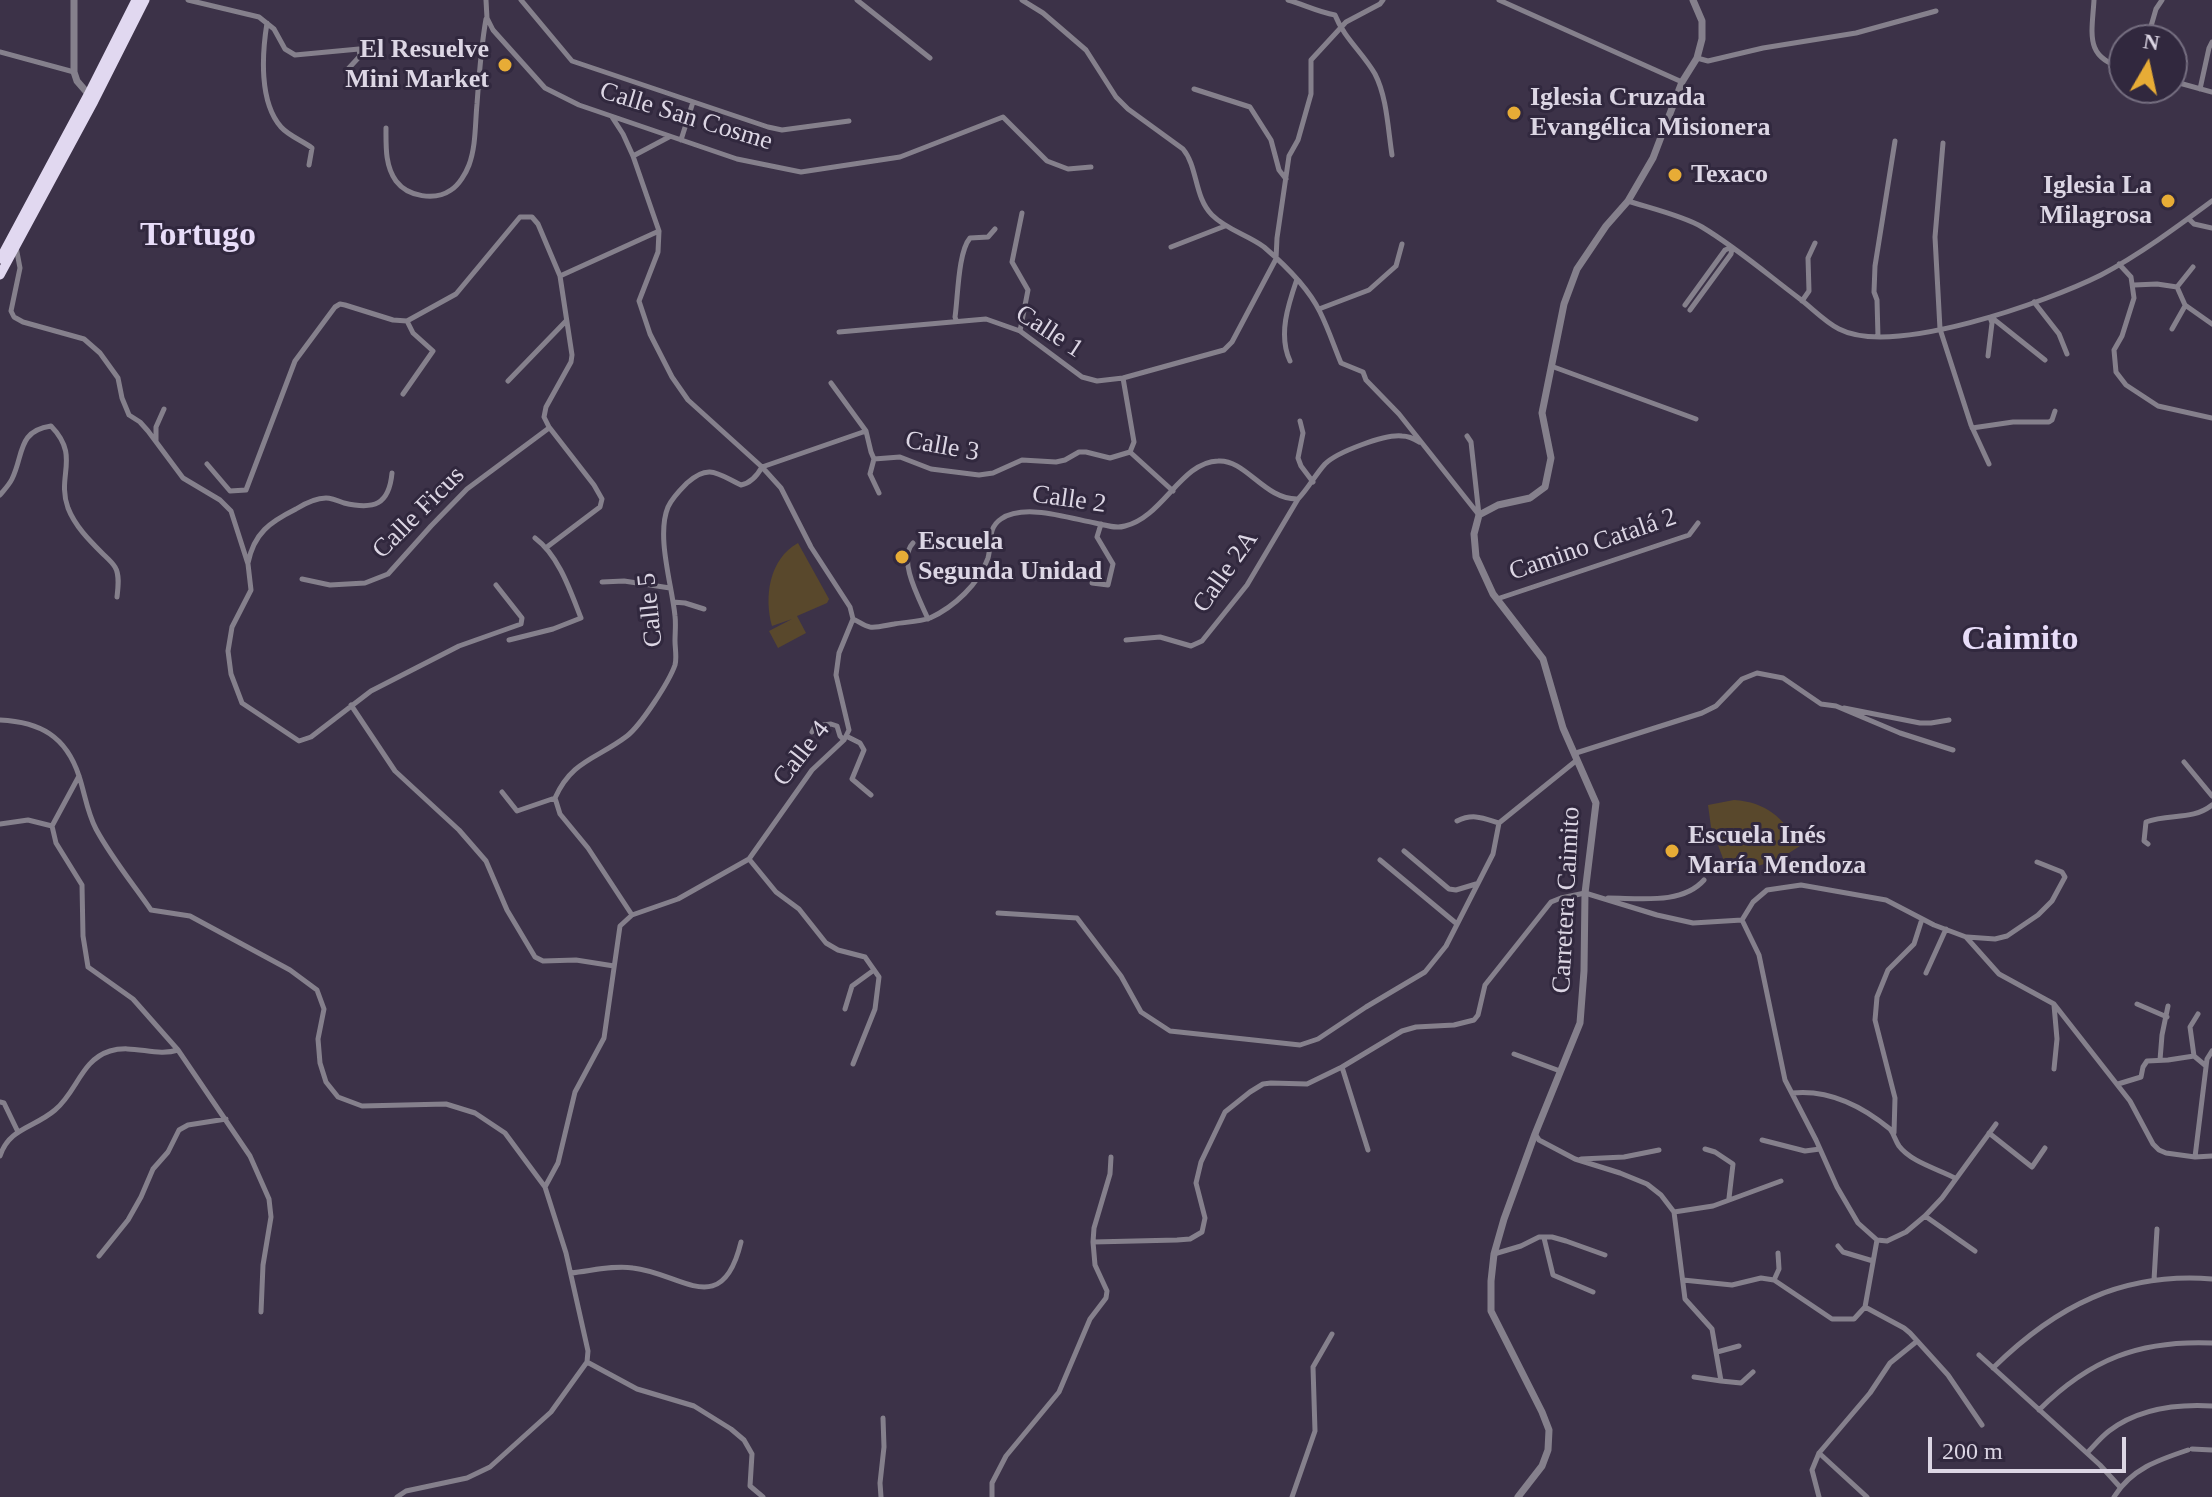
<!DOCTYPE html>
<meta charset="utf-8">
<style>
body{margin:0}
#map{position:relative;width:2212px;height:1497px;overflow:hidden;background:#3c3248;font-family:Georgia,serif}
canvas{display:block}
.north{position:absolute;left:2108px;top:24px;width:80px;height:80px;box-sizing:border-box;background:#31283e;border:2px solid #756e80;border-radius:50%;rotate:9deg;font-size:22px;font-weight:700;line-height:32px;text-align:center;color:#dcd6e4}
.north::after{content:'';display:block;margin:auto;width:28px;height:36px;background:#e7ac36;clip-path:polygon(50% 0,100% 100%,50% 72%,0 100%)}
.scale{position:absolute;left:1928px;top:1437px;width:198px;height:36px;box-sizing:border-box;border:4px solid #dcd6e4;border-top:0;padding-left:10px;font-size:24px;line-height:28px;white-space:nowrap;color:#dcd6e4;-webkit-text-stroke:6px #31283e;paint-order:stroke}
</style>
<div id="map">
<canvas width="2212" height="1497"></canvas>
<div class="north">N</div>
<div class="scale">200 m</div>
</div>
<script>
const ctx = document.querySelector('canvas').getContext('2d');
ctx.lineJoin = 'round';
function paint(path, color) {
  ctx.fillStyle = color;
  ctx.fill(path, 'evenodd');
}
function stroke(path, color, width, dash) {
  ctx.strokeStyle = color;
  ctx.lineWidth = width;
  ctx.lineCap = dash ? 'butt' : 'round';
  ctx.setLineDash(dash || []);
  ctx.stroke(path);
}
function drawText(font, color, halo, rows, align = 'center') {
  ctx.font = font + ' Georgia,serif';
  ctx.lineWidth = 6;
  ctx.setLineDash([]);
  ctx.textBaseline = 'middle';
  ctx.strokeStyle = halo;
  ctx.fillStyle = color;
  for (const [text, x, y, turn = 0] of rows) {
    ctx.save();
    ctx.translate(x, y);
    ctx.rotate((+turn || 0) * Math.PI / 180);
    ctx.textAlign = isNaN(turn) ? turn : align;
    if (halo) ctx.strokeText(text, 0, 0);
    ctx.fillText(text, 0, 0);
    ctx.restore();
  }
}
paint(new Path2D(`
 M798 543 829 599 827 603 797 616 806 633 778 648 769 631 792 619 772 626C764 597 769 559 798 543Z
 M1734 800C1766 802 1784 818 1800 846L1781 858 1732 875 1729 874 1711 827 1708 805Z`), '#59482c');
stroke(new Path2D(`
 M188 0 259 17 274 29 285 49 295 55 359 49 360 56 348 69
 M486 0 487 18 493 30 545 88 579 105 737 159 801 172 900 157 1003 117 1047 161 1068 169 1091 167
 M521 0 572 61 768 127 782 130 849 121
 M857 0 930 58
 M1022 0 1043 13 1086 50 1116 97 1128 109 1183 149C1198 167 1194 197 1212 215 1227 230 1248 235 1264 247 1285 265 1308 287 1320 312 1328 328 1334 346 1341 363L1363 372 1366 380 1399 414 1479 515
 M1288 0C1305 5 1318 12 1335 15 1344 38 1363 53 1375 74 1387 97 1388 130 1392 155
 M1499 0 1682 82
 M2094 0C2092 34 2084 58 2124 68
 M267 23C262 54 259 102 281 127 289 136 303 141 312 148L309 165
 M2147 40 2156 9 2162 0
 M0 52 74 72
 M1697 58 1708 61 1763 48 1856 33 1936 11
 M2172 81 2212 92
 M1194 89 1250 107 1271 140 1279 170 1286 179
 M2200 89 2209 48 2212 42
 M386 128C386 146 385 166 396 181 408 197 435 201 451 190 459 185 466 173 469 165 476 146 475 125 477 104 479 76 481 47 486 19
 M681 140 693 102
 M1943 143 1935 237 1940 329 1971 425 1989 464
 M633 156 669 137
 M1628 201C1650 208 1684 216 1702 227 1737 248 1768 275 1800 299 1812 308 1825 322 1839 329 1893 357 2047 302 2101 275 2139 255 2177 227 2212 201
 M2189 219 2194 224 2212 228
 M16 247 20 268 11 311 14 317 23 322 84 339 100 353 118 378 122 398 129 415 140 422 148 431 183 478 220 500 231 511 248 564 251 590 232 627 228 651 231 674 242 703 299 741 311 737 371 691 459 646 521 624 522 618 496 585
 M1171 247 1225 226
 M2119 264 2131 277 2134 298 2122 336 2114 350 2116 372 2126 385 2158 406 2212 418
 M560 276 659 231
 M2134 285 2157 284 2177 287 2185 305 2212 324
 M2177 287 2193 267
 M1802 301 1809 291 1808 258 1815 243
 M2034 302 2059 334 2067 354
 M1685 305 1725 250 1732 247
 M1319 309 1369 290 1396 266 1402 244
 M1690 310 1731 254 1732 248
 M1991 317 2045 360
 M956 320 955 317C958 297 958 252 970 238L988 237 995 229
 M2172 329 2185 306
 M1020 331 1028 290 1012 262 1022 213
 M839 332 986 319 1020 331 1082 377 1097 381 1123 378 1224 350 1232 342 1276 259 1277 238 1289 156 1298 140 1311 94V60L1346 22 1380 4 1383 0
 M1878 337 1877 300 1874 292 1875 266 1895 141
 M1988 356 1992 323 1990 317
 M1290 361C1278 335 1288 305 1297 279
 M1551 366 1696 419
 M508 381 566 321
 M831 383 866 431 871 452 874 459 900 457 931 469 979 475 993 473 1022 460 1056 462 1065 460 1079 452H1086L1110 458 1130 452 1134 442 1123 378
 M403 394 433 351 413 333 407 321
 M1300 421 1303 433 1298 458 1301 466 1313 482
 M1972 428 2013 422H2049L2052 420 2055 411
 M1467 436 1471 442 1479 515
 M156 441V427L164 409
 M1130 452 1173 491
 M874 459 870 474 879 493
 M207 464 230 491 246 490 295 361 335 307 340 304 345 305 393 320 407 321 456 294 520 217H532L538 224 560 276 572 355 571 362 546 407 544 417 549 427 594 485 602 499 600 507 596 510 547 547
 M0 495C4 490 9 485 12 479 24 455 17 431 51 426 81 457 56 475 68 508 75 526 89 540 102 553 106 557 112 562 115 567 120 575 118 588 117 597
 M913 543C897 560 920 600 928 619
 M248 563C254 533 270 522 296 509 304 504 316 498 326 498 331 498 339 501 344 503 374 510 389 505 392 473
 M302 579 330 585 365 583 388 574 431 526 467 489 549 428
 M602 582 624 581 670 588
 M1092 583 1108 585 1113 564 1097 537 1101 524
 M1497 599 1689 535 1698 523
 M673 602 685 603 704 609
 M853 619C858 621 864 626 870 627 877 628 887 625 894 624 905 622 919 622 930 618 954 607 979 584 988 558 992 544 987 528 1001 519 1024 503 1069 518 1095 523 1106 525 1115 529 1125 526 1163 517 1181 462 1218 461 1246 459 1264 500 1298 499 1308 489 1315 475 1325 464 1337 452 1385 434 1402 436 1409 436 1413 438 1419 442
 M509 640 553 629 581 618C570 590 559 556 535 538
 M1126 640 1160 637 1191 646 1202 641 1247 585 1298 499
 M351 705 395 771 459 830 486 861 507 910 535 957 543 961 576 960 614 966
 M1844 708 1920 723H1931L1949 720
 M0 720C40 722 66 736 79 776 85 794 87 812 96 829 111 857 133 884 151 910L190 916 290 970 317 990 324 1009 318 1039 320 1063 326 1082 338 1097 362 1106 446 1104 475 1113 505 1133 545 1187 566 1253 588 1351 587 1362
 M812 732 815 726 831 724 837 726 840 736 844 740
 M846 736 860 743 864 750 852 779 871 795
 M1576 753 1702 713 1716 706 1742 679 1757 673 1783 678 1821 704 1836 706 1900 733 1953 750
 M2184 762 2212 796
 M79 776 52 826 56 843 82 885 83 936 88 967 133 999 178 1050 250 1156 269 1199 271 1217 263 1265 261 1312
 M502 792 517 811 555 798
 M1457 821C1473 813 1483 818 1499 823
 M0 824 28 820 52 826
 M2148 844 2144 841 2146 822C2169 813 2192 821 2212 805
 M1404 851 1449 889 1456 890 1476 884
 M749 859 776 892 799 909 826 943 838 950 865 957 879 977 875 1009 853 1064
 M1380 860 1457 924
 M1608 898C1639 898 1682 905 1704 880
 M998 913 1077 918 1121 976 1141 1012 1170 1031 1300 1045 1318 1039 1366 1007 1425 972 1446 946 1493 854 1499 823 1577 760
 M632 915 588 848 560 814 555 798C572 760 597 759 627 736 641 725 669 682 675 665 677 658 675 648 675 641 675 633 676 624 675 616 672 585 656 536 668 507 672 498 680 490 687 483 709 463 718 474 741 485 751 483 757 476 762 467L866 431
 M1742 920 1759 955 1785 1080 1816 1140 1837 1187 1858 1223 1877 1240 1887 1241 1906 1232 1925 1216 1942 1198 1996 1124
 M1967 937 1995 939 2007 936 2038 915 2052 901 2065 877 2062 872 2037 862
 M1926 973 1946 929
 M2137 1004 2167 1017
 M2054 1005 2057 1039 2054 1069
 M845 1009 852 986 874 970
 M1514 1054 1560 1071
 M2194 1056 2190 1027 2198 1014
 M2160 1060 2162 1035 2168 1006
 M1342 1067 1368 1150
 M2118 1084 2141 1077 2143 1067 2147 1061 2168 1060 2194 1056 2206 1066
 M1792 1093C1829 1089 1862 1106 1890 1129 1894 1134 1895 1140 1899 1146 1911 1162 1938 1169 1955 1178
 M0 1102 4 1103 18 1132
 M1894 1133 1895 1098 1875 1020 1877 997 1888 970 1914 944 1922 919
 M1989 1133 2032 1167 2045 1148
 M1535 1134 1539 1140 1575 1159 1620 1173 1647 1184 1661 1195 1674 1212 1685 1299 1712 1329 1721 1381 1741 1383 1753 1372
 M1762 1140 1805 1151 1820 1149
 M1705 1149 1715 1152 1733 1164 1729 1198
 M0 1156C9 1128 34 1128 55 1110 77 1092 81 1060 110 1051 133 1044 156 1057 178 1050
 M2195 1157 2207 1059 2212 1051
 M1581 1159 1624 1157 1659 1150
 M545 1187 558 1163 575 1092 604 1038 620 926 632 915 678 899 749 859 812 770 844 740 849 730 836 675 839 653 853 619 850 607 811 547 781 488 762 467 688 400 672 377 650 334 639 301 658 252 659 231 633 156 623 134 612 117
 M1674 1212 1713 1206 1781 1181
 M1925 1216 1975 1251
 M1544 1238 1553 1275 1593 1292
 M1093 1242 1177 1240 1190 1239 1202 1232 1205 1218 1196 1183 1201 1162 1225 1112 1250 1092 1263 1084 1271 1083 1307 1084 1342 1067 1402 1031 1416 1027 1454 1025 1474 1020 1478 1015 1485 985 1551 902 1561 898 1585 893 1657 915 1693 923 1742 920 1753 902 1767 890 1801 885 1886 900 1934 925 1966 937 1999 974 2054 1004 2130 1101 2153 1144 2159 1150 2166 1153 2195 1157 2212 1156
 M1838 1246 1843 1252 1873 1261
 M1494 1254 1521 1246 1539 1237H1552L1566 1241 1605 1255
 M99 1256 128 1220 141 1197 153 1169 168 1152 179 1130 188 1125 226 1119
 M571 1273C591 1271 613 1265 633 1268 681 1273 722 1321 741 1242
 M1683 1280 1732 1285 1761 1278 1774 1280 1832 1319H1854L1865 1307 1877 1240
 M1774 1280 1779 1269 1778 1253
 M2154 1280 2157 1229
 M1865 1307 1904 1328 1910 1333 1948 1375 1982 1425
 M1717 1352 1739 1346
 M1979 1355 2100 1465 2120 1487
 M587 1362 637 1389 694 1406 731 1429 744 1440 752 1454 750 1486 763 1497
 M1993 1368C2056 1306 2122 1272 2212 1279
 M1694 1377 1721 1381
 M2039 1410C2090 1359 2140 1340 2212 1343
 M2192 1449 2212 1450
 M1819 1453 1867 1497
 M2087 1453C2094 1446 2101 1437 2109 1431 2138 1409 2177 1404 2212 1406
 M397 1497 406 1491 467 1478 490 1467 551 1412 587 1362
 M881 1497 880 1483 884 1447 883 1418
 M992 1497V1483L1006 1456 1059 1392 1090 1319 1106 1298 1107 1291 1095 1265 1093 1242 1094 1228 1110 1174 1111 1157
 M1292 1497 1315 1431 1313 1367 1332 1334
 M1819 1497 1812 1470 1819 1453 1870 1393 1890 1363 1916 1342
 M2114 1497C2131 1469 2158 1460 2188 1450`), '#85808c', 5);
stroke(new Path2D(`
 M74 0V72L77 81 90 96
 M1518 1497 1542 1466 1548 1450 1549 1430 1542 1412 1491 1311V1281L1494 1254 1504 1219 1535 1134 1580 1023 1584 971 1585 893 1596 803 1563 728 1543 659 1493 594 1476 557 1474 534 1479 515 1498 505 1530 498 1545 487 1551 458 1542 413 1564 304 1577 269 1606 226 1628 201 1653 158 1682 82 1697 58 1702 39V21L1693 0`), '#85808c', 7);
stroke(new Path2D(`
 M0 259 88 95 136 0
 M0 275 94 101 145 0`), '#e1d8f0', 9);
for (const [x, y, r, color] of [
 [505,65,8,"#e7ac36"],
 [1514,113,8,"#e7ac36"],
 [1675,175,8,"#e7ac36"],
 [2168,201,8,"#e7ac36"],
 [902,557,8,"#e7ac36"],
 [1672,851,8,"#e7ac36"]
]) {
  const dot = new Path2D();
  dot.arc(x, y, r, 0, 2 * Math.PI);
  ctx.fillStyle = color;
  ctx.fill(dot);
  stroke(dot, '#31283e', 3);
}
drawText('bold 26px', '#dcd6e4', '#31283e', [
 ["El Resuelve",489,50,"right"],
 ["Mini Market",489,80,"right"],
 ["Iglesia Cruzada",1530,98],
 ["Evangélica Misionera",1530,128],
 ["Texaco",1691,175],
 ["Iglesia La",2152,186,"right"],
 ["Milagrosa",2152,216,"right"],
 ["Escuela",918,542],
 ["Segunda Unidad",918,572],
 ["Escuela Inés",1688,836],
 ["María Mendoza",1688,866]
], 'left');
drawText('26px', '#dcd6e4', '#31283e', [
 ["Calle San Cosme",686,117,17],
 ["Calle 1",1049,332,33],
 ["Calle 3",942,447,10],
 ["Calle 2",1069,500,8],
 ["Calle Ficus",419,513,-45],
 ["Camino Catalá 2",1593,545,-19],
 ["Calle 2A",1226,572,-55],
 ["Calle 5",651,610,-96],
 ["Calle 4",802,754,-52],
 ["Carretera Caimito",1567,900,-87]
]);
drawText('bold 34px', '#e8ddf9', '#31283e', [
 ["Tortugo",198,236],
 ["Caimito",2020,640]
]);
</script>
